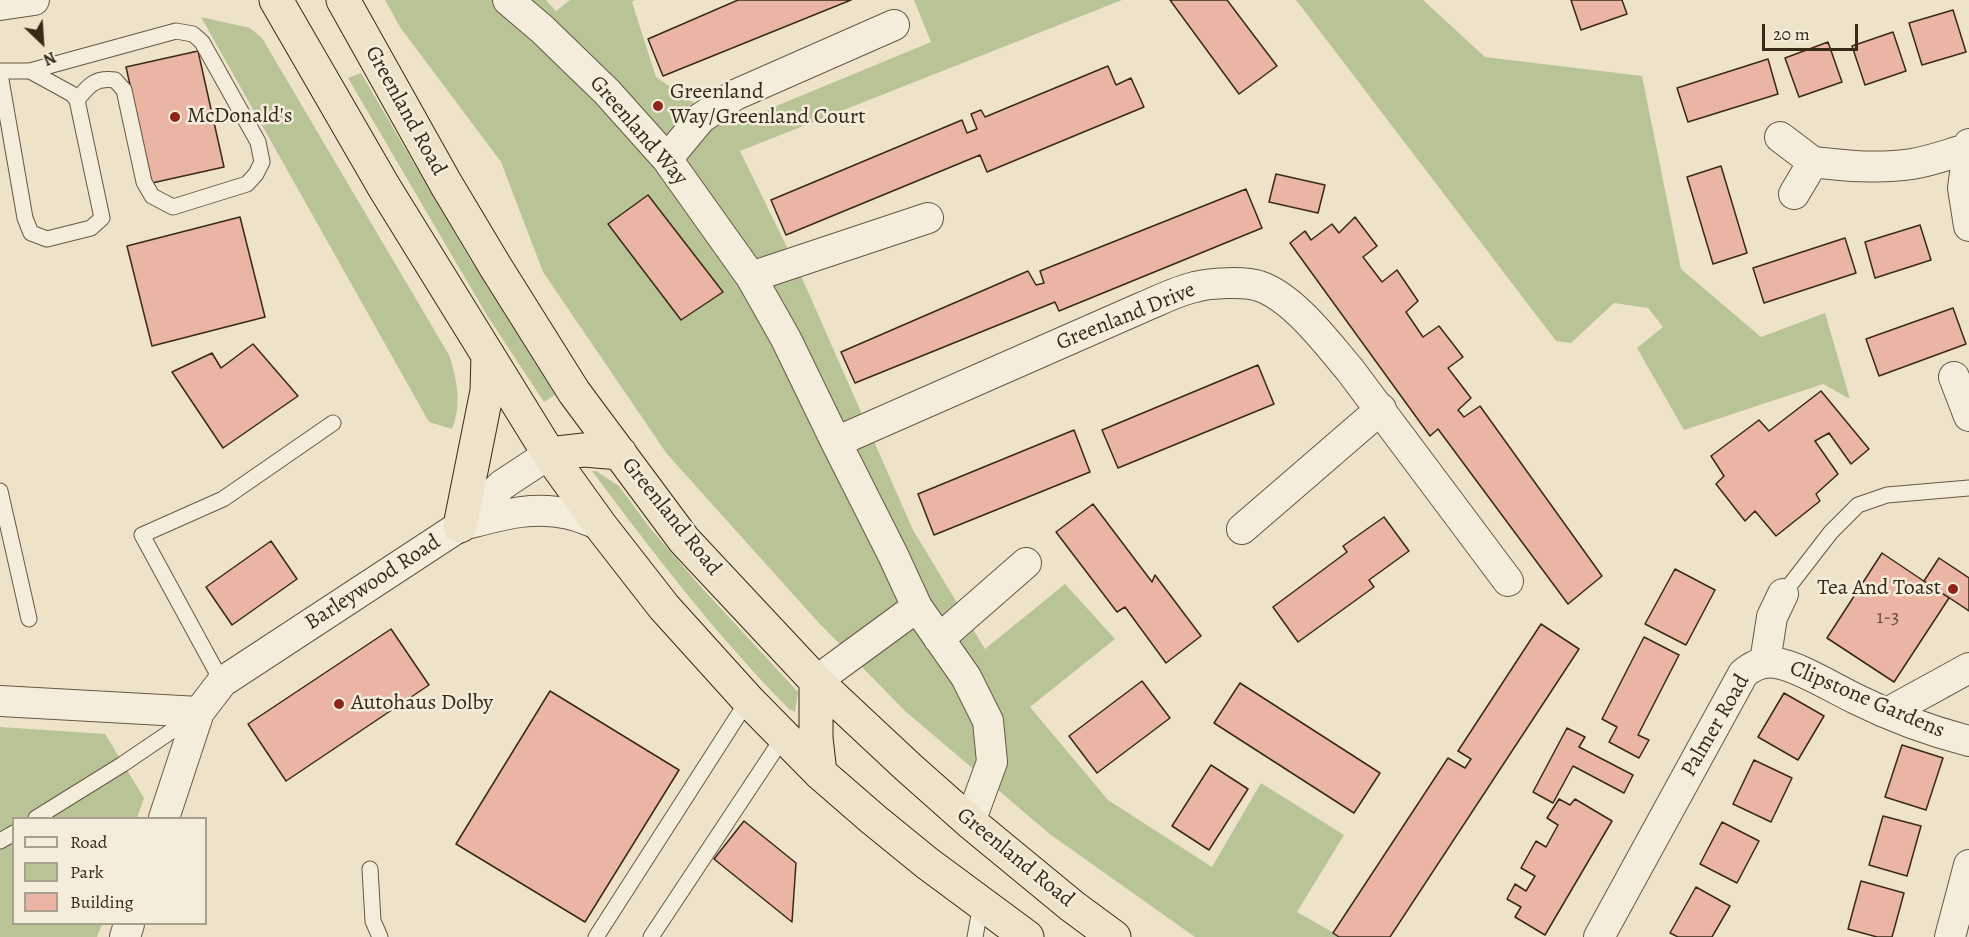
<!DOCTYPE html>
<style>
body{margin:0}
#map{position:relative;width:1969px;height:937px;overflow:hidden;background:#eee3c9;font-family:Alegreya,serif}
canvas{display:block}
.legend{position:absolute;left:12px;top:817px;width:195px;height:108px;box-sizing:border-box;background:#f4eddc;border:2px solid #a99f8e;margin:0;padding:8px 10px;list-style:none;font-size:18px;color:#382918}
.legend li{display:flex;align-items:center;gap:12px;height:30px}
.legend b{width:30px;border:2px solid #a99f8e}
.north{position:absolute;left:12px;top:12px;width:60px;height:60px;-webkit-text-stroke:4px #f4eddc;paint-order:stroke;rotate:155deg;font-size:16px;font-weight:700;line-height:24px;text-align:center;color:#382918}
.north::after{content:'';display:block;margin:auto;width:21px;height:27px;background:#382918;clip-path:polygon(50% 0,100% 100%,50% 72%,0 100%)}
.scale{position:absolute;left:1762px;top:24px;width:96px;height:27px;box-sizing:border-box;border:3px solid #382918;border-top:0;padding-left:8px;font-size:18px;line-height:21px;white-space:nowrap;color:#382918;-webkit-text-stroke:4px #f4eddc;paint-order:stroke}
</style>
<div id="map">
<canvas width="1969" height="937"></canvas>
<ul class="legend">
<li><b style="height:8px;background:#f4eddc"></b>Road</li>
<li><b style="height:16px;background:#b9c496"></b>Park</li>
<li><b style="height:16px;background:#eab5a2"></b>Building</li>
</ul>
<div class="north">N</div>
<div class="scale">20 m</div>
</div>
<script>
const ctx = document.querySelector('canvas').getContext('2d');
ctx.lineJoin = 'round';
function paint(path, color) {
  ctx.fillStyle = color;
  ctx.fill(path, 'evenodd');
}
function stroke(path, color, width, dash) {
  ctx.strokeStyle = color;
  ctx.lineWidth = width;
  ctx.lineCap = dash ? 'butt' : 'round';
  ctx.setLineDash(dash || []);
  ctx.stroke(path);
}
function drawText(font, color, halo, rows, align = 'center') {
  ctx.font = font + ' Alegreya,serif';
  ctx.lineWidth = 5;
  ctx.setLineDash([]);
  ctx.textBaseline = 'middle';
  ctx.strokeStyle = halo;
  ctx.fillStyle = color;
  for (const [text, x, y, turn = 0] of rows) {
    ctx.save();
    ctx.translate(x, y);
    ctx.rotate((+turn || 0) * Math.PI / 180);
    ctx.textAlign = isNaN(turn) ? turn : align;
    if (halo) ctx.strokeText(text, 0, 0);
    ctx.fillText(text, 0, 0);
    ctx.restore();
  }
}
paint(new Path2D(`
 M385 0H546L556 11 570 0H635L632 2 656 77 728 126 931 42 914 0H1122L740 151 802 278 913 530 985 649 1065 584 1115 639 1030 707 1108 800 1212 867 1261 783 1344 835 1297 912 1341 937H1195L1051 835 905 711 818 622 667 454 543 272 501 162 400 27Z
 M1296 0H1423L1485 57 1642 76 1681 269 1761 337 1825 313 1850 399 1823 384 1684 430 1637 348 1663 327 1648 308 1614 303 1571 343 1556 341Z
 M201 17 250 28 262 38 449 355C457 379 462 405 452 429L429 422Z
 M361 73 465 251 555 395 544 402 488 317 348 78Z
 M592 471H596L619 486 650 528 701 587 798 692 795 712 789 709C716 635 654 554 592 471Z
 M0 727 105 734 144 798 137 818H14V924H102L97 937H0Z`), '#b9c496');
const building = new Path2D(`
 M738 0H851L663 76 648 39Z
 M1170 0H1227L1277 66 1239 94Z
 M1571 0H1622L1627 14 1581 30Z
 M1953 10 1966 52 1922 65 1909 23Z
 M1893 32 1906 71 1865 85 1852 46Z
 M1828 42 1842 82 1799 97 1785 58Z
 M198 51 224 167 152 183 126 67Z
 M1768 59 1778 94 1688 122 1677 88Z
 M1108 66 1116 85 1131 78 1144 107 987 172 980 155 786 235 771 200 962 120 967 133 977 129 971 114 981 110 985 117Z
 M1721 166 1747 253 1713 264 1687 177Z
 M1276 174 1325 185 1318 213 1269 202Z
 M1246 189 1262 228 1059 311 1055 302 855 383 841 352 1028 271 1036 285 1044 283 1040 271Z
 M648 195 723 292 681 320 608 224Z
 M240 217 265 317 152 346 127 246Z
 M1355 217 1377 246 1363 257 1382 282 1397 270 1418 301 1406 312 1423 337 1439 326 1463 357 1448 368 1471 398 1458 410 1464 417 1480 406 1602 576 1568 604 1438 429 1430 436 1290 243 1305 231 1311 240 1332 224 1339 233Z
 M1920 225 1931 260 1875 278 1865 242Z
 M1845 238 1856 273 1764 303 1753 268Z
 M1953 308 1966 344 1879 376 1866 339Z
 M253 344 298 396 223 448 172 372 212 353 221 368Z
 M1258 365 1274 404 1118 468 1102 430Z
 M1821 391 1869 449 1851 464 1829 433 1815 441 1838 474 1816 494 1820 501 1776 536 1755 511 1745 521 1716 484 1724 476 1711 456 1759 420 1769 431Z
 M1074 430 1090 472 934 535 918 494Z
 M1093 504 1152 582 1155 575 1201 636 1166 663 1125 607 1117 612 1056 532Z
 M1384 517 1409 551 1369 580 1374 587 1298 642 1273 607 1347 552 1343 546Z
 M271 541 297 579 232 625 206 587Z
 M1882 553 1949 598 1894 682 1827 638Z
 M1939 558 1969 578V611L1924 581Z
 M1675 569 1715 590 1686 645 1645 624Z
 M1541 624 1579 649 1390 937H1339L1333 933 1448 758 1465 768 1471 759 1458 751Z
 M391 629 429 685 286 781 248 724Z
 M1644 637 1679 655 1638 735 1649 740 1639 758 1609 742 1617 727 1602 719Z
 M1142 681 1170 718 1097 773 1069 736Z
 M1240 683 1380 773 1354 813 1214 723Z
 M550 691 679 770 585 922 456 844Z
 M1784 693 1824 716 1798 760 1758 737Z
 M1567 728 1585 737 1579 747 1633 775 1624 793 1573 766 1553 803 1533 792Z
 M1902 745 1943 758 1926 810 1885 797Z
 M1754 760 1792 778 1771 822 1733 804Z
 M1211 765 1248 789 1209 850 1172 826Z
 M1559 799 1570 805 1575 799 1612 821 1545 935 1515 917 1521 907 1507 899 1515 884 1526 891 1535 876 1521 868 1536 841 1546 847 1558 825 1547 818Z
 M1883 816 1921 826 1907 876 1869 865Z
 M744 821 796 863 792 922 714 859Z
 M1722 822 1759 841 1737 883 1700 864Z
 M1861 881 1904 893 1892 937H1877L1848 929Z
 M1696 887 1730 906 1712 937H1678L1670 933Z`);
paint(building, '#eab5a2');
stroke(building, '#382918', 1.5);
const lane = new Path2D(`
 M0 71H30L176 31 193 34 202 42 258 142 262 162 256 174 247 184 173 207 152 196 144 182 124 90 115 80C95 77 88 86 77 100L102 218 91 228 47 239 31 233 25 218 0 74
 M30 71 72 94 77 100
 M0 491 29 619
 M1783 594 1831 532 1858 505 1887 495 1969 488
 M222 682 142 535 223 499 333 423
 M36 818 123 764 195 715
 M0 841 14 833
 M370 869 373 921 380 937
 M596 937 748 700
 M651 937 784 736
 M975 937 981 904`);
const street = new Path2D(`
 M508 0 542 29 607 92 667 159 751 277 786 339 836 442 893 555 917 607 966 677 988 721 992 762 970 822
 M0 5 34 0
 M1780 137 1813 162 1794 194
 M1969 144 1963 188 1969 226
 M667 159 701 118 735 95 894 25
 M1813 162C1846 166 1879 169 1912 164 1931 161 1949 154 1967 149
 M751 277 928 218
 M1954 377 1969 416
 M836 442 1143 307C1160 300 1177 291 1195 287 1209 283 1245 281 1259 286 1293 297 1327 343 1350 370L1508 581
 M463 525C498 516 532 505 569 514 579 516 590 521 600 525
 M1242 529 1381 409
 M939 639 1026 563
 M1765 662 1772 617 1783 594
 M816 681 917 607
 M0 701 199 712
 M1887 713 1969 668
 M164 818 199 712 222 682 460 526 502 485 549 454
 M125 937 129 924
 M1599 937 1743 674C1753 665 1763 661 1776 663 1796 665 1837 690 1856 699 1892 717 1930 731 1969 741
 M1950 937 1969 865`);
const highway = new Path2D(`
 M276 0 384 187 549 454 600 525 664 607 748 700 820 773 873 819 927 863 1027 937
 M343 0 446 184 495 266 574 392 684 540 816 681 908 767 970 822 1072 906 1114 937
 M549 454 584 450 620 453
 M460 526 487 391 488 355
 M816 681V738L820 773`);
stroke(lane, '#665844', 17);
stroke(street, '#665844', 32);
stroke(highway, '#382918', 35);
stroke(lane, '#f4eddc', 15);
stroke(street, '#f4eddc', 30);
stroke(highway, '#eee3c9', 33);
for (const [x, y, r, color] of [
 [658,106,6,"#8f2418"],
 [175,117,6,"#8f2418"],
 [1953,589,6,"#8f2418"],
 [339,704,6,"#8f2418"]
]) {
  const dot = new Path2D();
  dot.arc(x, y, r, 0, 2 * Math.PI);
  ctx.fillStyle = color;
  ctx.fill(dot);
  stroke(dot, '#f4eddc', 2);
}
drawText('20px', '#644c3a', null, [
 ["1-3",1888,618]
]);
drawText('22px', '#382918', '#f4eddc', [
 ["Greenland",670,93],
 ["Way/Greenland Court",670,118],
 ["McDonald's",187,117],
 ["Tea And Toast",1941,589,"right"],
 ["Autohaus Dolby",351,704]
], 'left');
drawText('22px', '#382918', '#f4eddc', [
 ["Greenland Road",405,111,61],
 ["Greenland Way",638,131,49],
 ["Greenland Drive",1126,317,-22],
 ["Greenland Road",671,517,51],
 ["Barleywood Road",373,583,-33],
 ["Clipstone Gardens",1867,700,23],
 ["Palmer Road",1716,726,-60],
 ["Greenland Road",1015,858,39]
]);
</script>
